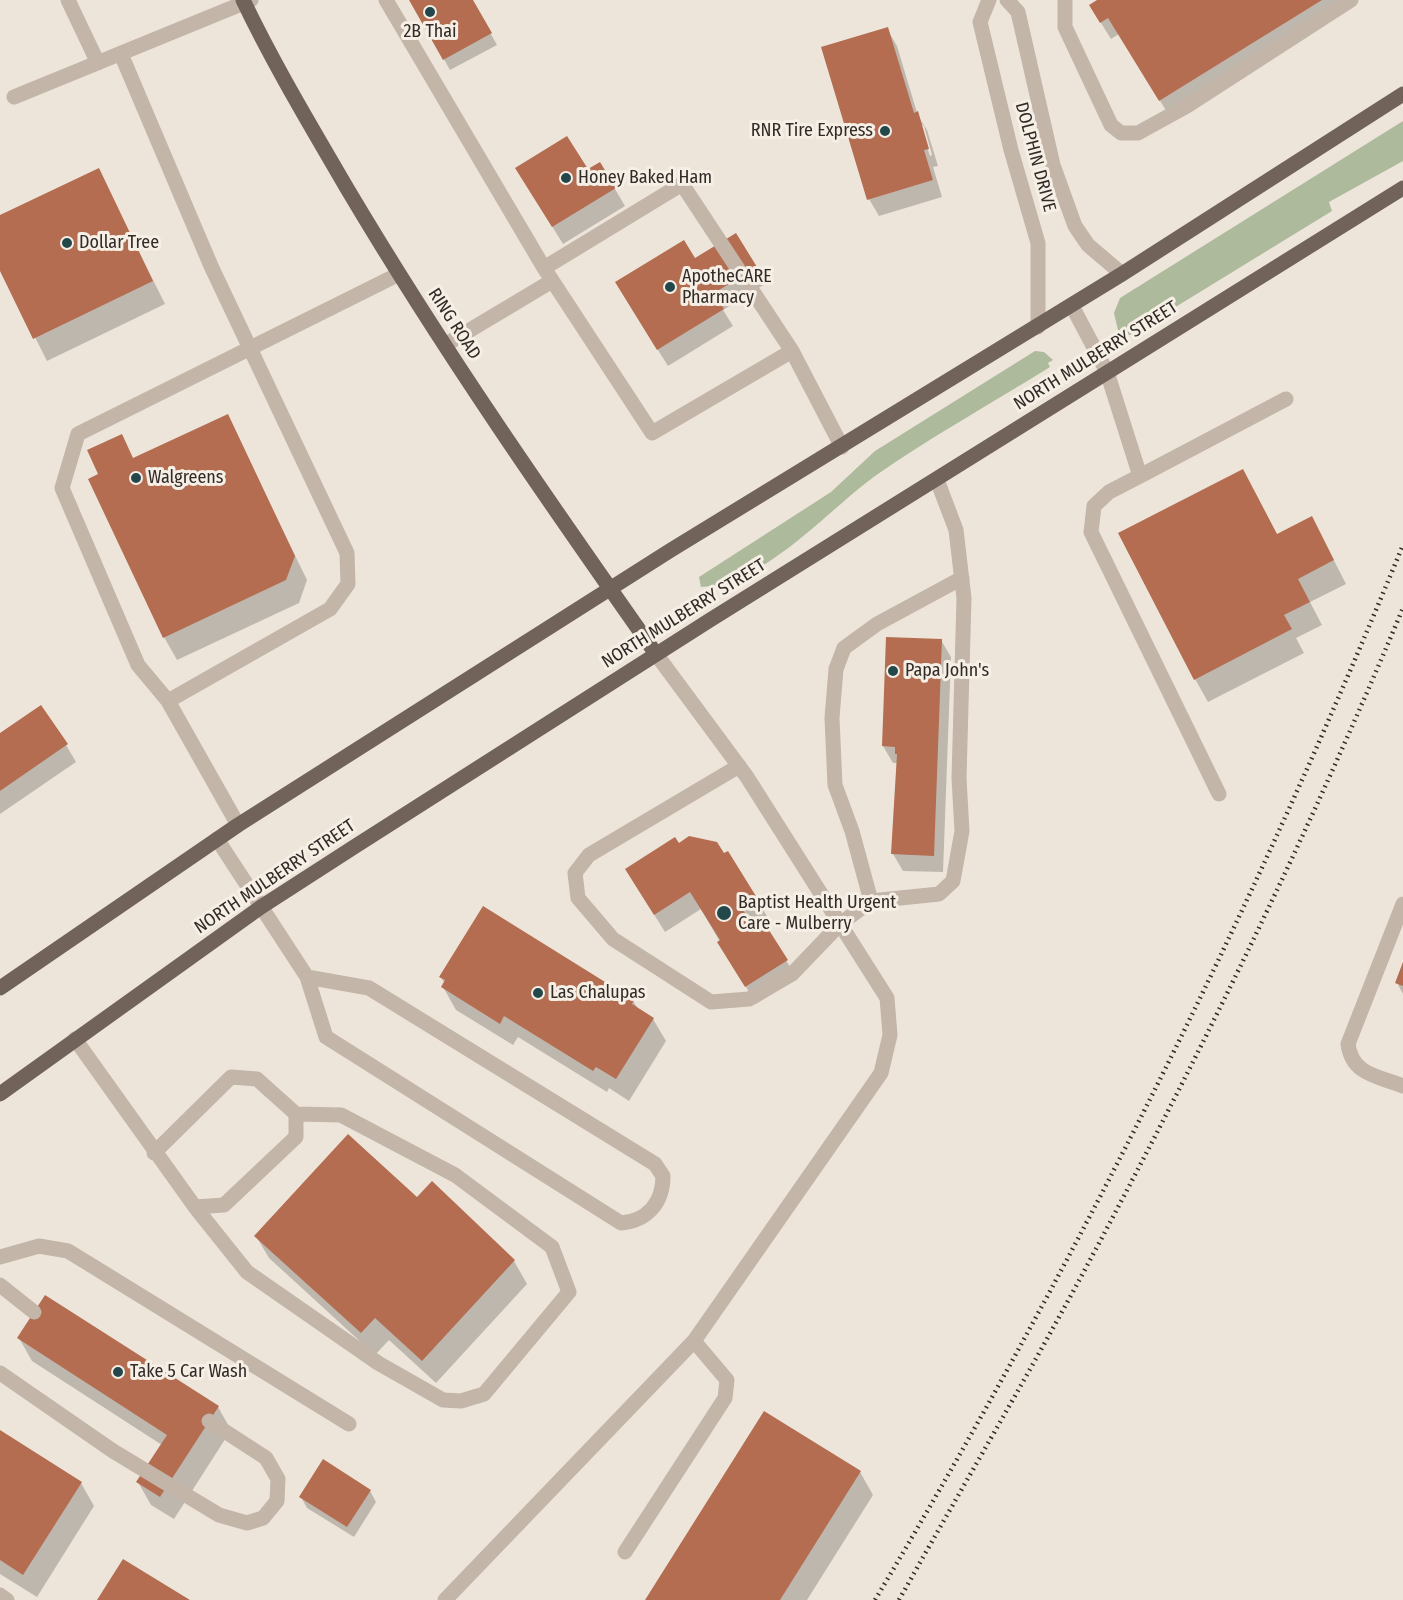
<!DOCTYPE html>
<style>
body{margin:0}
canvas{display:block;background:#ede5da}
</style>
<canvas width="1403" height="1600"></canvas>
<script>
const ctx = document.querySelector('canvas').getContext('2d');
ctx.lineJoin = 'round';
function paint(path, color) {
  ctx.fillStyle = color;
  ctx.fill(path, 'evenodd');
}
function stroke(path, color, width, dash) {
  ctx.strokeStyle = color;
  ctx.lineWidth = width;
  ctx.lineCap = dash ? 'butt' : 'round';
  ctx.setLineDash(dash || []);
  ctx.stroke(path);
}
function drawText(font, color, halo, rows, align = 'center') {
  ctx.font = font + ' "Fira Sans Condensed",sans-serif';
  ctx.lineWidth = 6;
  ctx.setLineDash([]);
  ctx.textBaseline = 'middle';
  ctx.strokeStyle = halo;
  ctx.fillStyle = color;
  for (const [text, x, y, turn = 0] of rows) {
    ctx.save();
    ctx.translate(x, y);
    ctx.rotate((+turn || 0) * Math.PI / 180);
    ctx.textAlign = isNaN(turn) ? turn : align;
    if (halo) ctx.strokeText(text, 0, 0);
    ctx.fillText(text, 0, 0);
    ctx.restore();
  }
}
paint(new Path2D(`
 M1403 121V161L1329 202 1332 211 1138 330 1130 335 1118 330 1114 313 1120 298Z
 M1035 351 1044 352 1053 360 1048 363 1050 367C992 403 931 437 875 476 827 511 764 585 701 587L699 577 831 492 875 451Z`), '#aeba9c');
paint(new Path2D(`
 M411 0H472L497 45 450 70Z
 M1100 0H1357L1170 117 1119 34 1111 39 1101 23Z
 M887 29 897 46 918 116 927 130 938 166 933 167 942 197 879 216 869 199ZM919 122 924 126 932 155 930 156Z
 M98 170 165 304 47 361 0 268V216Z
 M588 171 615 189 625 206 563 244 527 186Z
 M736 235 765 284 723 310 733 326 668 366 626 299Z
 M227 416 307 580 299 603 177 660 164 637Z
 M1277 535 1324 541 1346 584 1310 602 1322 625 1296 638 1304 653 1208 702 1195 679Z
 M941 640 951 657 943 872 903 871 893 854 898 763H893L883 746Z
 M0 735 66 745 76 762 0 814Z
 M678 845 758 901 768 918 762 922 797 978 756 1004 701 909 665 932 637 887Z
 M1403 966V994L1397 983Z
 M441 977 633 1001 639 1010 653 1019 666 1041 629 1101 609 1088 607 1092 518 1037 513 1045 456 1010 443 987 445 984Z
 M432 1183 514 1261 527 1284 436 1383 389 1340 375 1355 269 1258 256 1236 417 1199Z
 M19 1338 218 1407 231 1430 174 1519 151 1505 138 1482 162 1445 32 1361Z
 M0 1432 81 1483 94 1506 37 1597 0 1574Z
 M860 1472 873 1495 807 1600H647Z
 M370 1491 376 1502 354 1537 307 1508 301 1497Z`), '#0003');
paint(new Path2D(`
 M409 0H473L492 33 443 60Z
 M1097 0H1322L1159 101 1108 18 1100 23 1089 5Z
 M888 27 914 113 918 111 929 149 924 150 933 180 867 200 821 47Z
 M567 136 588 169 600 162 616 188 552 227 515 168Z
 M99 168 153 281 33 339 0 271V215Z
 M736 233 757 267 714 293 724 309 657 350 615 282 684 240 695 258Z
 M228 414 295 556 286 580 163 638 88 479 98 474 87 450 122 434 133 458Z
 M1243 469 1277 534 1312 516 1334 560 1298 579 1310 602 1284 615 1292 629 1194 680 1118 533Z
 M886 637 942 639 934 856 891 854 897 754H895V747L882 746Z
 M41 705 68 744 0 791V733Z
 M689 836 717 842 724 853 728 851 759 901 743 910 750 922 760 916 788 960 745 987 717 942 720 940 690 892 654 915 625 869 675 837 679 843Z
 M483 906 634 1000 632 1004 654 1018 616 1079 596 1067 593 1071 504 1016 500 1024 441 987 445 980 439 977Z
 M1403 962V986L1395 983Z
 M348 1134 417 1197 432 1181 515 1260 422 1361 375 1318 361 1333 254 1236Z
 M45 1295 219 1406 160 1497 136 1482 167 1435 17 1338Z
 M764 1411 861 1471 780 1600H645Z
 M0 1430 82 1482 23 1575 0 1560Z
 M323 1459 371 1490 347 1527 299 1497Z
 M123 1559 190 1600H97Z`), '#b46d51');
stroke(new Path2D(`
 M68 0 98 63
 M386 0 544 268 652 433 792 351 842 447
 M1065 0V27L1111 125 1121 133H1138L1187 106 1351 0
 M121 54 211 266 347 553 348 584 330 609 168 701
 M14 97 251 0
 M544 268 682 184 792 351
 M445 345 552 281
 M1107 372 1140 476 1286 399
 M1140 476 1109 492 1094 506 1091 532 1219 794
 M739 766 589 855 575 873 578 898 613 939 711 1002 749 999 792 974 840 924 871 901 939 894 953 881 962 831 959 778 964 598 956 530 937 480
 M238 825 168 701 138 665 62 488 78 434 399 274
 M217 839 307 977 326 1037 621 1223C647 1221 663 1203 663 1176L655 1164 369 988 307 977
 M871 901 852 831 835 785 832 718 836 669 844 648 877 624 962 578
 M1403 904 1348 1044C1352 1075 1378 1076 1403 1086
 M75 1039 195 1207 224 1205 296 1137V1114L257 1079 231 1077 154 1153
 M195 1207 247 1272 378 1363 443 1400 461 1401 484 1394 569 1292 552 1247 455 1175 341 1115 296 1114
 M0 1257 39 1246 68 1251 349 1424
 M0 1285 34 1312
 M0 1373 113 1451 219 1515 247 1523 263 1518 277 1501 278 1479 266 1458 209 1421
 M625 1552 725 1398 727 1380 694 1341
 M0 1595 7 1600`), '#c3b5a8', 15);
stroke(new Path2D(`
 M989 0 980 22 1011 150 1038 243V327
 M1007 0 1018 12 1053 165 1075 226 1088 245 1122 274
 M1072 306 1107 372
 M445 1600 694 1341 881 1073 890 1035 887 998 747 777 656 654`), '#c3b5a8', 15);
stroke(new Path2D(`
 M243 0C274 65 312 128 348 190 443 350 549 502 656 654
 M0 988 238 825 671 550 1122 274 1403 94
 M0 1094 261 907 354 847 710 620 1403 188`), '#71635a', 15);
stroke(new Path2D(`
 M875 1600C1076 1263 1254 908 1403 545
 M899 1600C957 1496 1018 1393 1075 1288 1194 1067 1306 840 1403 608`), '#312a27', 4.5, [1.5, 4.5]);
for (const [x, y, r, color] of [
 [430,12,6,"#22484c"],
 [885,131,6,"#22484c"],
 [566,178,6,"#22484c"],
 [67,243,6,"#22484c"],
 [670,287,6,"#22484c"],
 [136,478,6,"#22484c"],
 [893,671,6,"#22484c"],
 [724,913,8,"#22484c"],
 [538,993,6,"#22484c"],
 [118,1372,6,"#22484c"]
]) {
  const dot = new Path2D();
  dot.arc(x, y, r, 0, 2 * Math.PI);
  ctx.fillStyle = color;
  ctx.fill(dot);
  stroke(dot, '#f6efe5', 2);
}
drawText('18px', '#312a27', '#f6efe5', [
 ["2B Thai",430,32,"center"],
 ["RNR Tire Express",873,131,"right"],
 ["Honey Baked Ham",578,178],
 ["Dollar Tree",79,243],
 ["ApotheCARE",682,277],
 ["Pharmacy",682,298],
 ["Walgreens",148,478],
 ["Papa John's",905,671],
 ["Baptist Health Urgent",738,903],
 ["Care - Mulberry",738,924],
 ["Las Chalupas",550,993],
 ["Take 5 Car Wash",130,1372]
], 'left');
drawText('18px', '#312a27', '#f6efe5', [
 ["DOLPHIN DRIVE",1035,157,75],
 ["RING ROAD",454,324,57],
 ["NORTH MULBERRY STREET",1096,356,-32],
 ["NORTH MULBERRY STREET",684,614,-32],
 ["NORTH MULBERRY STREET",275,877,-34]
]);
</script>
